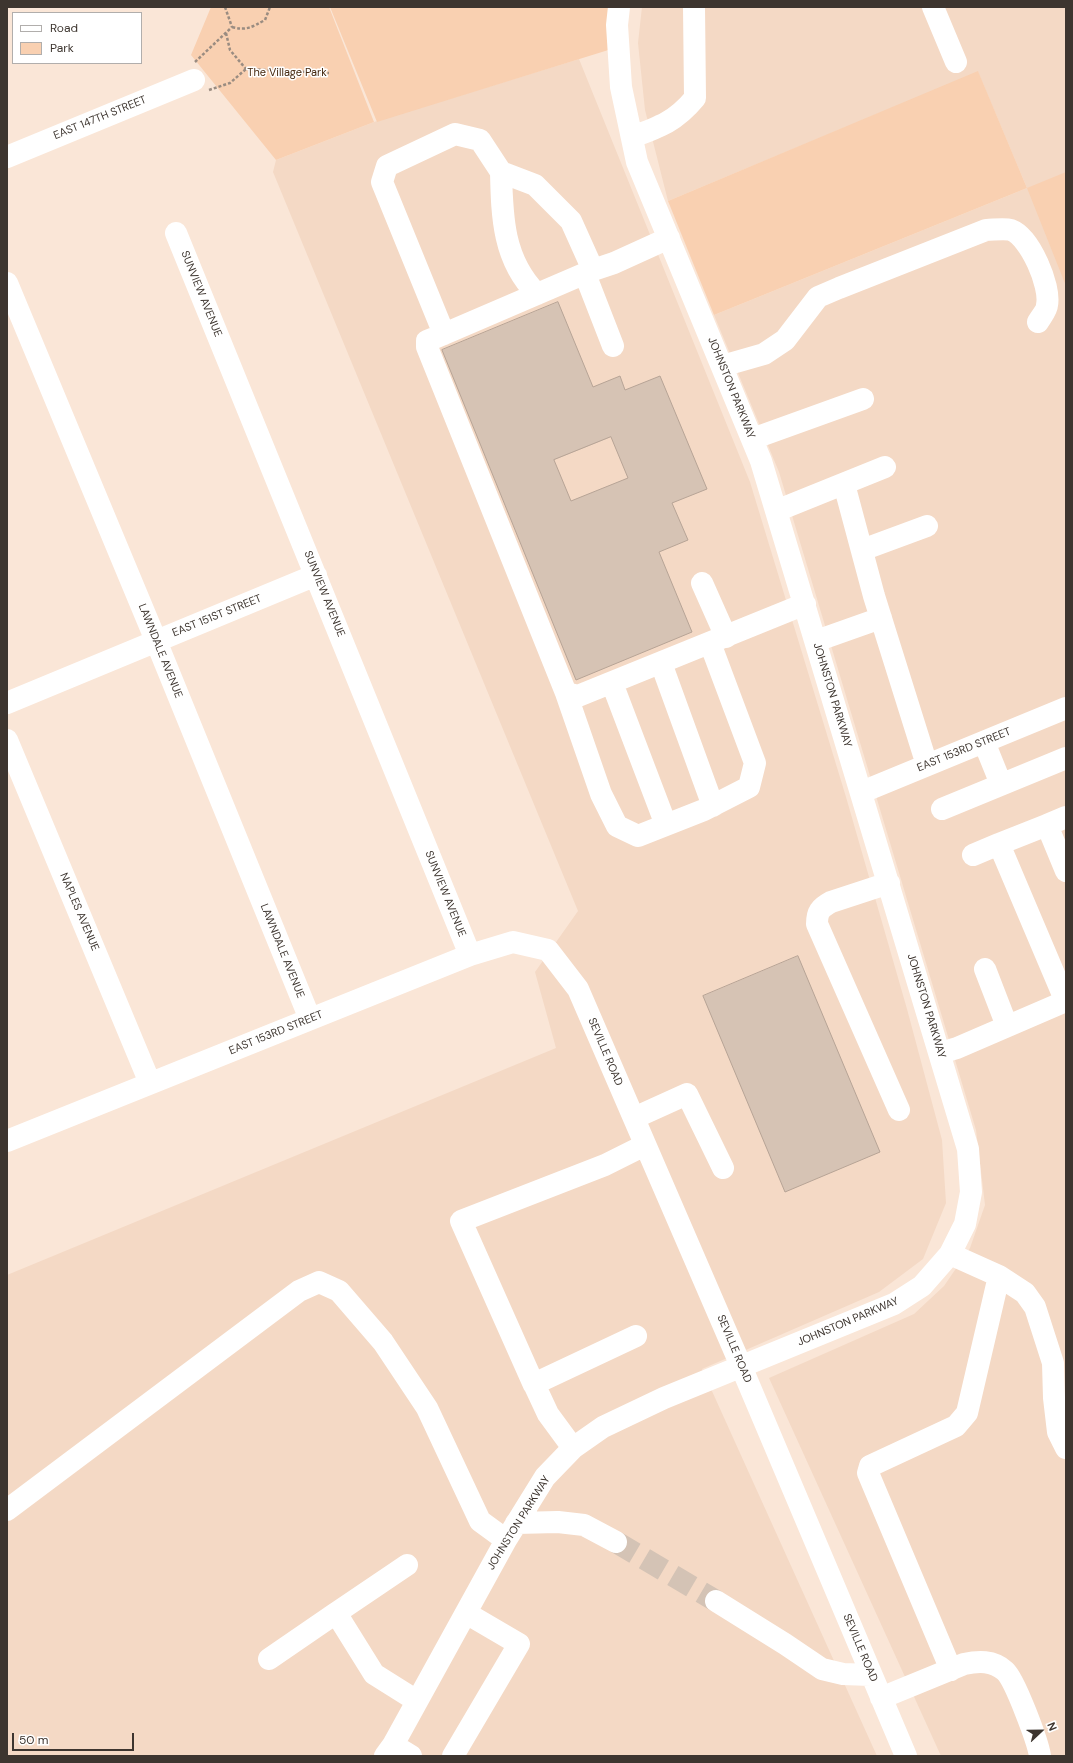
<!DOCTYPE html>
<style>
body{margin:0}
#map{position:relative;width:1073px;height:1763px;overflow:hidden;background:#fae6d7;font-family:"DM Sans",sans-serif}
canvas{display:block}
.frame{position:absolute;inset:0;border:8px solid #3d352f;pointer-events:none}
.legend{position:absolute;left:12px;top:12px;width:130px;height:52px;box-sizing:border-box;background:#fff;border:1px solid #b1aeac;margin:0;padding:5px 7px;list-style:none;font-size:12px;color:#3d352f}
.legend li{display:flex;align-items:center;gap:8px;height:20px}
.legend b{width:20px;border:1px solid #b1aeac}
.north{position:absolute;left:1021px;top:1711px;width:40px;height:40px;-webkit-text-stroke:3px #fff;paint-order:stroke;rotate:68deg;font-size:11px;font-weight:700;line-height:16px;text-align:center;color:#3d352f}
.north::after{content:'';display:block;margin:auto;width:14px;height:18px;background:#3d352f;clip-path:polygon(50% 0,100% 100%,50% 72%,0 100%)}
.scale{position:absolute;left:12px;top:1733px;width:122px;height:18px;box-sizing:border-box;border:2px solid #3d352f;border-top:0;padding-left:5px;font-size:12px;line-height:14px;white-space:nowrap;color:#3d352f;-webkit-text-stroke:3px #fff;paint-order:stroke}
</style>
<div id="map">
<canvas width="1073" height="1763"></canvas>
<div class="frame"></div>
<ul class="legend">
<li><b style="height:5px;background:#fff"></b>Road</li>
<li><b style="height:11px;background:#f9d0b1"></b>Park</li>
</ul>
<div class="north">N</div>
<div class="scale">50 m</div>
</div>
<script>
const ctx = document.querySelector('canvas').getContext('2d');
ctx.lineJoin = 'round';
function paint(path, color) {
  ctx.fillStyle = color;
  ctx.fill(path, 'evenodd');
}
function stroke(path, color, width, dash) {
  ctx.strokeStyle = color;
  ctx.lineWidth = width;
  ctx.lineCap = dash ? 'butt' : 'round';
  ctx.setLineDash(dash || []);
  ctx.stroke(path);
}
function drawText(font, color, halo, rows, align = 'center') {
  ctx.font = font + ' "DM Sans",sans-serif';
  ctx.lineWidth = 3;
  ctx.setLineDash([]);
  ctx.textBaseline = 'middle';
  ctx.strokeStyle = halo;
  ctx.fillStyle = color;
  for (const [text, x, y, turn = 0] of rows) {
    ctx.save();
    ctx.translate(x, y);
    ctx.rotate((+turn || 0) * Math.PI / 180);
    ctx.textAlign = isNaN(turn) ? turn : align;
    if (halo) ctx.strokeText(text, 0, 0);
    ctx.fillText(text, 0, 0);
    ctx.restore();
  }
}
paint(new Path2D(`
 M642 7H1066V1756H941L769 1378 914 1314 944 1286 970 1248 985 1205 976 1130 779 472 714 315 1027 188 978 72 668 201 645 110 638 43Z
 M579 59 750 482 846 797 907 1009 942 1140 946 1203 923 1259 879 1292 702 1369 877 1756H7V1275L556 1048 535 972 578 911 273 172 276 160 374 122Z`), '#f4d9c5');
paint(new Path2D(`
 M211 7H329L374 122 276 160 191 55Z
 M330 7H619L618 47 377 122Z
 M978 71 1027 188 1066 172V286L1027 188 714 315 668 201Z`), '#f9d0b1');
const building = new Path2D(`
 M558 302 593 387 620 376 625 390 660 376 707 489 672 503 688 540 659 552 692 632 576 680 442 350ZM611 437 628 478 571 501 554 460Z
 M798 956 880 1152 785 1192 703 996Z`);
paint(building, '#d6c3b4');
stroke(building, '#b7a496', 1);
stroke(new Path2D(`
 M616 1542 716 1601`), '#d4c3b5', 22, [22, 11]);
stroke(new Path2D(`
 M225 7 232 27
 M232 27C246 31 252 27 265 20L270 7
 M226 33 230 50 246 69
 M195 62 232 27
 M209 90 230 83 246 69 329 73`), '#9a8c81', 2.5, [3, 2]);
stroke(new Path2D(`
 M933 7 956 62
 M632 137C660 127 676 121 695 98L694 7
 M7 157 194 80
 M501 172C502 217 503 260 537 294
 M176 233 470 955
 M669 238 614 263 593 270 444 334 427 341V347L566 693 578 696 805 604
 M585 274 613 346
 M7 283 152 631 310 1019
 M444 334 382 182 387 166 455 134 480 140 501 172 535 185 571 221 593 270
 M722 366 764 354 785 340 818 297 839 288 986 230C993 230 1004 228 1011 230 1030 237 1051 286 1047 305 1047 310 1041 317 1038 322
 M752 439 863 399
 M844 484 874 596 927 765
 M776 511 885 467
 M862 550 927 526
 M702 583 726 637
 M816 641 881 618
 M661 663 713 806
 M612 683 666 825
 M566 693 601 794 617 826 638 836 704 810 749 787 755 763 710 643
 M7 703 316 575
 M7 740 150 1083
 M984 742 1001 784
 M862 792 1066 708
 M942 809 1066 758
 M1047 825 1066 817
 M999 844 1047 825 1066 871
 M973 855 999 844 1066 1002
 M889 883 831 902C820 908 817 912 817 924L899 1110
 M985 969 1007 1026
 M940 1053 957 1048 1066 1001
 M634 1118 687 1094 723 1168
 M7 1141 470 955 513 942 548 950 578 989 741 1366 906 1756
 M950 1254 999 1276 1025 1293 1035 1307 1053 1363 1054 1398 1058 1432 1066 1448
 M534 1385 461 1221 605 1165 645 1145
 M573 1448 548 1414 534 1384 636 1336
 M7 1510 299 1291 319 1282 339 1291 383 1342 427 1408 480 1521 506 1540
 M516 1523 558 1522 584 1525 616 1542
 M407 1565 336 1613 374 1674 417 1701
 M716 1601 785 1644 822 1669 843 1674 871 1675
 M269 1659 336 1613
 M951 1670 868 1473 870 1466 956 1426 967 1413 999 1276
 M881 1698 964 1664C978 1661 993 1660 1005 1671 1015 1680 1038 1742 1040 1756
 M393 1745 411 1756
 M385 1756 393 1745 506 1540 545 1477 573 1448 603 1427 664 1398 894 1304 922 1286 950 1254 965 1224 971 1192 968 1149 761 461 637 162 621 87 617 25 619 7
 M453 1756 519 1644 466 1613`), '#fff', 22);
drawText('11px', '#44270e', '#fff', [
 ["The Village Park",287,73]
]);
drawText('11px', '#3d352f', '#fff', [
 ["EAST 147TH STREET",100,118,-22],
 ["SUNVIEW AVENUE",201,294,68],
 ["JOHNSTON PARKWAY",731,388,68],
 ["SUNVIEW AVENUE",324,594,68],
 ["EAST 151ST STREET",217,616,-22],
 ["LAWNDALE AVENUE",160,651,68],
 ["JOHNSTON PARKWAY",832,695,73],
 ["EAST 153RD STREET",964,750,-22],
 ["SUNVIEW AVENUE",445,894,68],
 ["NAPLES AVENUE",79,912,67],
 ["LAWNDALE AVENUE",282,951,68],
 ["JOHNSTON PARKWAY",926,1006,73],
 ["EAST 153RD STREET",276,1033,-22],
 ["SEVILLE ROAD",605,1052,67],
 ["JOHNSTON PARKWAY",848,1322,-23],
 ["SEVILLE ROAD",734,1349,67],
 ["JOHNSTON PARKWAY",519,1523,-58],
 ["SEVILLE ROAD",860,1648,67]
]);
</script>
